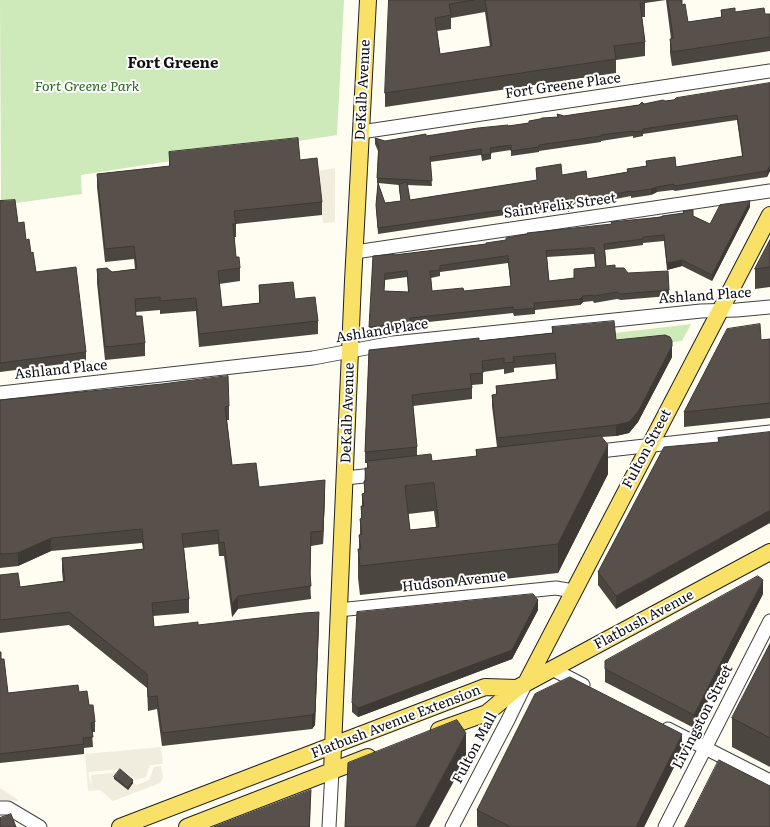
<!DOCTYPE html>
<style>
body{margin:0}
canvas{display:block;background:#fffdf1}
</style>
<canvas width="770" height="827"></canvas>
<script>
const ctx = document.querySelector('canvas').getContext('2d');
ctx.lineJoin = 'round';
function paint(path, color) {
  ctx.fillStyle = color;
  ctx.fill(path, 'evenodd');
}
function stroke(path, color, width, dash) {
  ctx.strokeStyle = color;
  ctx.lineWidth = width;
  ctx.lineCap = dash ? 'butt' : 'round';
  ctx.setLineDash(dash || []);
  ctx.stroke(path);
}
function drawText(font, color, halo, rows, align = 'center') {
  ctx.font = font + ' Literata,serif';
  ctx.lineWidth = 4;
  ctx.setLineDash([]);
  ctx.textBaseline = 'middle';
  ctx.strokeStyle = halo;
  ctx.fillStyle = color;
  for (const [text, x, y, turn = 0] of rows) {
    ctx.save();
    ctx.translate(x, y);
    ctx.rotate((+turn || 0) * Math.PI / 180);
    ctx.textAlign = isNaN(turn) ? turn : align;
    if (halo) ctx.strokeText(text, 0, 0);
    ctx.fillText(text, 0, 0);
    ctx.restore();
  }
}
paint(new Path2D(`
 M0 0H344L337 135 81 175 82 194 1 205Z
 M691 324 682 341 617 348 615 333Z`), '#cfeaba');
paint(new Path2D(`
 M335 168V222L323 223 317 171Z
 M161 747 163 764 150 765 146 777 136 780 120 769 88 772 92 787 91 775 120 772 137 785 149 780 154 767 161 766 163 778 160 783 113 801 100 790 88 791 85 754Z
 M0 788 20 801 0 800Z`), '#f0eddf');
const minor = new Path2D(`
 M361 132 770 71
 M355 252 770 191
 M0 393 313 358 393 343 701 311 737 310 770 307
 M591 452 770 432
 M345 478 383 474
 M338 610 556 588 573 591
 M552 669 583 685
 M668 729 770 781
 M0 808H8L40 827
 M329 827 332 771
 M452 827 508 720 526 683
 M665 827 770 621`);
const major = new Path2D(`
 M526 683 770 215
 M439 730 487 713 517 688 770 552
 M332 771 353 281 368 0
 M120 827 485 687 517 688
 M187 827 368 757`);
stroke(minor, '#424242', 15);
stroke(major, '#202020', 18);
stroke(minor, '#fff', 13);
stroke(major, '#f9e167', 16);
paint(new Path2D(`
 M389 0H682V5L688 22 721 17V10L735 12 765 14H770V51L672 66 670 53V39H671L666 0 645 3V17H642L645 42V56L616 60V73L385 107V93ZM485 12 490 47 440 54 437 31 451 29V18Z
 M770 83V171L767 177 675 191 673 190 657 192 651 195 631 198V196L595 203 592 201 574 204 568 212 566 206 378 234 376 205 378 183H377V178L378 151 375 144V138L385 141 508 126 529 123V121L557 117V114L564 116 665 101ZM737 120 742 156 676 167 646 161V166L627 169V172L587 179 562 175 536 168 537 180 410 200 407 185 432 186 430 162 481 155 482 161 491 159V153L511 150V156L539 152V151L601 142V141L633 136V138L643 136V134ZM378 183 399 185V189L401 201 385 203Z
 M169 152 300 160 322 202V215L236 224V237H234L236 257 240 268V281L219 284 222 307 259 303V285L295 299 318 321V334L199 347 196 311 160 314V310L136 312V316L145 343V356L105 360 97 283V269L112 272 135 269 134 259 105 262 97 187V174L169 166Z
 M0 201 18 223 26 240 31 253 36 272 86 352V361L0 372Z
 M750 207 712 281 682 266 667 270 664 241 643 243V245L605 250 606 266 615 268 628 273 669 290V296L621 300 617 299 594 303 593 301 583 302 580 305 535 310V314L514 316 513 313 410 324V329L369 333 373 256 394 255 486 244 683 213V211L710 224ZM594 254 595 267 574 269V278L549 281 547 257ZM508 263 511 286 464 291H432L431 278 440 276V272ZM407 277 408 292 384 291 385 280Z
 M770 240V287L755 289V269Z
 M552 327 616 340 672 357 638 422 629 433 616 436 602 437 608 474 558 573 360 595 358 578V549H359V535H360V519H361V506H362V494H364L365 468H367V463H365V452L369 350 479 341 552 333ZM555 364 556 379 496 386V395H492V406L497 447 476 450V457L432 461 417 455V447L413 406 472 399V385L483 384V372L504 369V374L514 372V368ZM434 511 436 527 410 530 408 514Z
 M770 339V418L684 427V412L761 340Z
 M0 400 229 406V420H227L232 465 259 487 325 493 323 544 311 546 310 578 311 599 238 609 232 617 224 556H219L218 544 184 548 189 599V613L153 616 154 627 198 625H319L315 725 312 729 162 746 157 709 148 711 147 688 69 625 0 633V575L20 587 63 581 62 571V558L143 549 142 543 51 551 18 566 0 568Z
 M770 432 616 609 598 585V572L718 442V438Z
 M763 594 694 728 605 682V661Z
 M538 610 512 659 358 717 352 712V703Z
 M770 644V767L732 747V718Z
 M0 652 8 693 79 692 89 705 95 722V732H92L93 747 84 748V754L0 763Z
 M682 751 644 827H478L477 826V810Z
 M114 777 133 783 128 790 114 779Z`), '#4c4640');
paint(new Path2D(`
 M770 166V171L767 177V171Z
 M657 187V192L651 195V189Z
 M574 199V204L568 212V206Z
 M750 201V207L712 281V275Z
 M682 260V266L667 270V263Z
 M583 296V302L580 305V299Z
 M672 341V357L638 422 629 433 616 436V425Z
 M608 445V474L558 573V544Z
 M325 480V493L323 544V531Z
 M770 510V523L616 609V596Z
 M311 532V546L310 587V573Z
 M51 538V551L18 566V553Z
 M763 580V594L694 728V715Z
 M238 596V609L232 617V604Z
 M538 600V610L512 659 358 717V708Z
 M319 612 315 725 312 729V715Z
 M466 733V759L429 827H415Z
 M682 734V751L644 827H636Z
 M133 780V783L128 790V788Z
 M311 790 310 827H309Z`), '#3e3934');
const building = new Path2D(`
 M389 0H474L449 4 451 15 435 18 440 54 492 46 485 0H644L645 3H640L645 42 614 46 616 59 385 93Z
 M668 0H682V5L685 4 688 22 722 17 721 10 735 8V12L764 8 765 14H770V37L672 52 670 39 673 38Z
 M770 83V166L767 171 675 186 673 184 657 187 651 189 631 192V191L595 198 592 196 574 199 568 206 566 201 378 228 376 205 378 183 385 203 401 201 399 184 407 182 410 200 537 180 536 168 561 164 562 175 586 171 587 179 628 172 627 169 647 166 646 161 675 157 676 167 743 156 737 115 643 129V131L633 132V131L601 135V136L539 145V147L511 151V145L490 148 491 154 482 155 481 149 430 157 432 181 377 178 379 146 375 138 385 141 426 134V136L478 128 508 125V126L529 123V121L540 119 542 118 558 117 557 114 564 116 577 114 639 105 642 102 644 104 663 100 665 101 674 100 676 98Z
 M298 138 300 160 317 158 322 202 234 211 236 224H233L236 257H239L240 268 218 271 222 307 260 303 259 285 293 282 295 299 315 297 318 321 199 334 196 298 160 301V297L135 299 136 316H142L145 343 105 347 97 269 107 268 112 272 137 269 134 246 105 249 97 174 170 166 169 152Z
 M15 200 18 223 24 222 26 240 29 239 31 253 33 252 36 272 76 267 86 352 0 363V201Z
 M750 201 712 275 682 260 667 263 664 235 643 237V239L604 244 606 266 615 265V268H624L628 273 668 271 669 290 621 294 617 292 594 296 593 295 583 296 580 299 534 303 535 308 514 310 513 307 410 318V323L369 327 373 256 394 254V255L486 244V243L506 240V238L528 234 527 233 612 224 611 222 662 217V216L684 213 683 211 693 210V216L710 224 720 205ZM594 248 596 267 574 269V278L549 281 546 251ZM508 256 511 286 464 291 463 288 432 291 430 271 440 270V266ZM407 271 409 292 384 291 385 274Z
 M770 240V267L755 269Z
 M614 321 616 340 665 335 670 337 672 341V346L638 412 629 422 616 425 497 438 492 395 497 394 496 386 558 379 555 353 513 357 514 362 504 363V358L482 361 483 373 470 374 472 388 412 395 417 447 365 452 369 350 479 338V341L553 333 552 327Z
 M760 324 761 340 770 339V403L684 412 727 329Z
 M228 376 229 406 225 407 232 465 256 463 259 487 325 480 323 531 311 532 310 573 311 586 238 596 232 604 224 542 219 543 218 530 182 534 189 599 152 603 154 627 198 622V625L304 613 319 612 315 712 312 715 162 733 157 696 148 697 147 674 69 612 0 620V575L18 573 20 587 65 581 62 558 144 549 142 529 51 538 18 553 0 554V400L162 384Z
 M770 432V510L616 596 598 572 664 447 719 442 718 438Z
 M601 436 608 445 558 544 360 566 358 549H361L359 535 362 534 360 519 362 518 361 506H364L362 494 365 493 364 481H366L365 468H368L367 461 431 454 432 461 477 456 476 450ZM434 483 439 527 410 530 405 486Z
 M758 576 763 580 694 715 605 669V661Z
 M533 594 538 600 512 650 358 708 352 703 357 612Z
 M770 644V738L732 718Z
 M0 652H1V659H4L8 693 78 685 79 692 87 691 89 705H93L95 722 91 723 93 737 83 738 84 744 0 754Z
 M570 677 682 734 636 827H511L477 810 535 694Z
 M457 720 466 733 415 827H345L348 763Z
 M719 760 770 786V827H685Z
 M120 769 133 780 128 788 114 777Z
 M311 790 309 827H214Z
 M11 814 16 827H0V818Z`);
paint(building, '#58514b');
stroke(building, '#3e3934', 1);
drawText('14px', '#0f0f0f', '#fff', [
 ["Fort Greene Place",563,86,-8],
 ["DeKalb Avenue",363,90,-87],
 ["Saint Felix Street",560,206,-8],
 ["Ashland Place",705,296,-4],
 ["Ashland Place",382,331,-9],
 ["Ashland Place",61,370,-6],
 ["DeKalb Avenue",348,413,-88],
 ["Fulton Street",647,449,-62],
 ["Hudson Avenue",454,582,-6],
 ["Flatbush Avenue",644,620,-28],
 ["Livingston Street",703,717,-63],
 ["Flatbush Avenue Extension",396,722,-21],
 ["Fulton Mall",475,748,-62]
]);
drawText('italic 14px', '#28681e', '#fff', [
 ["Fort Greene Park",87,87]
]);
drawText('bold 15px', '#0f0f0f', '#fff', [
 ["Fort Greene",173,64]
]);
</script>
